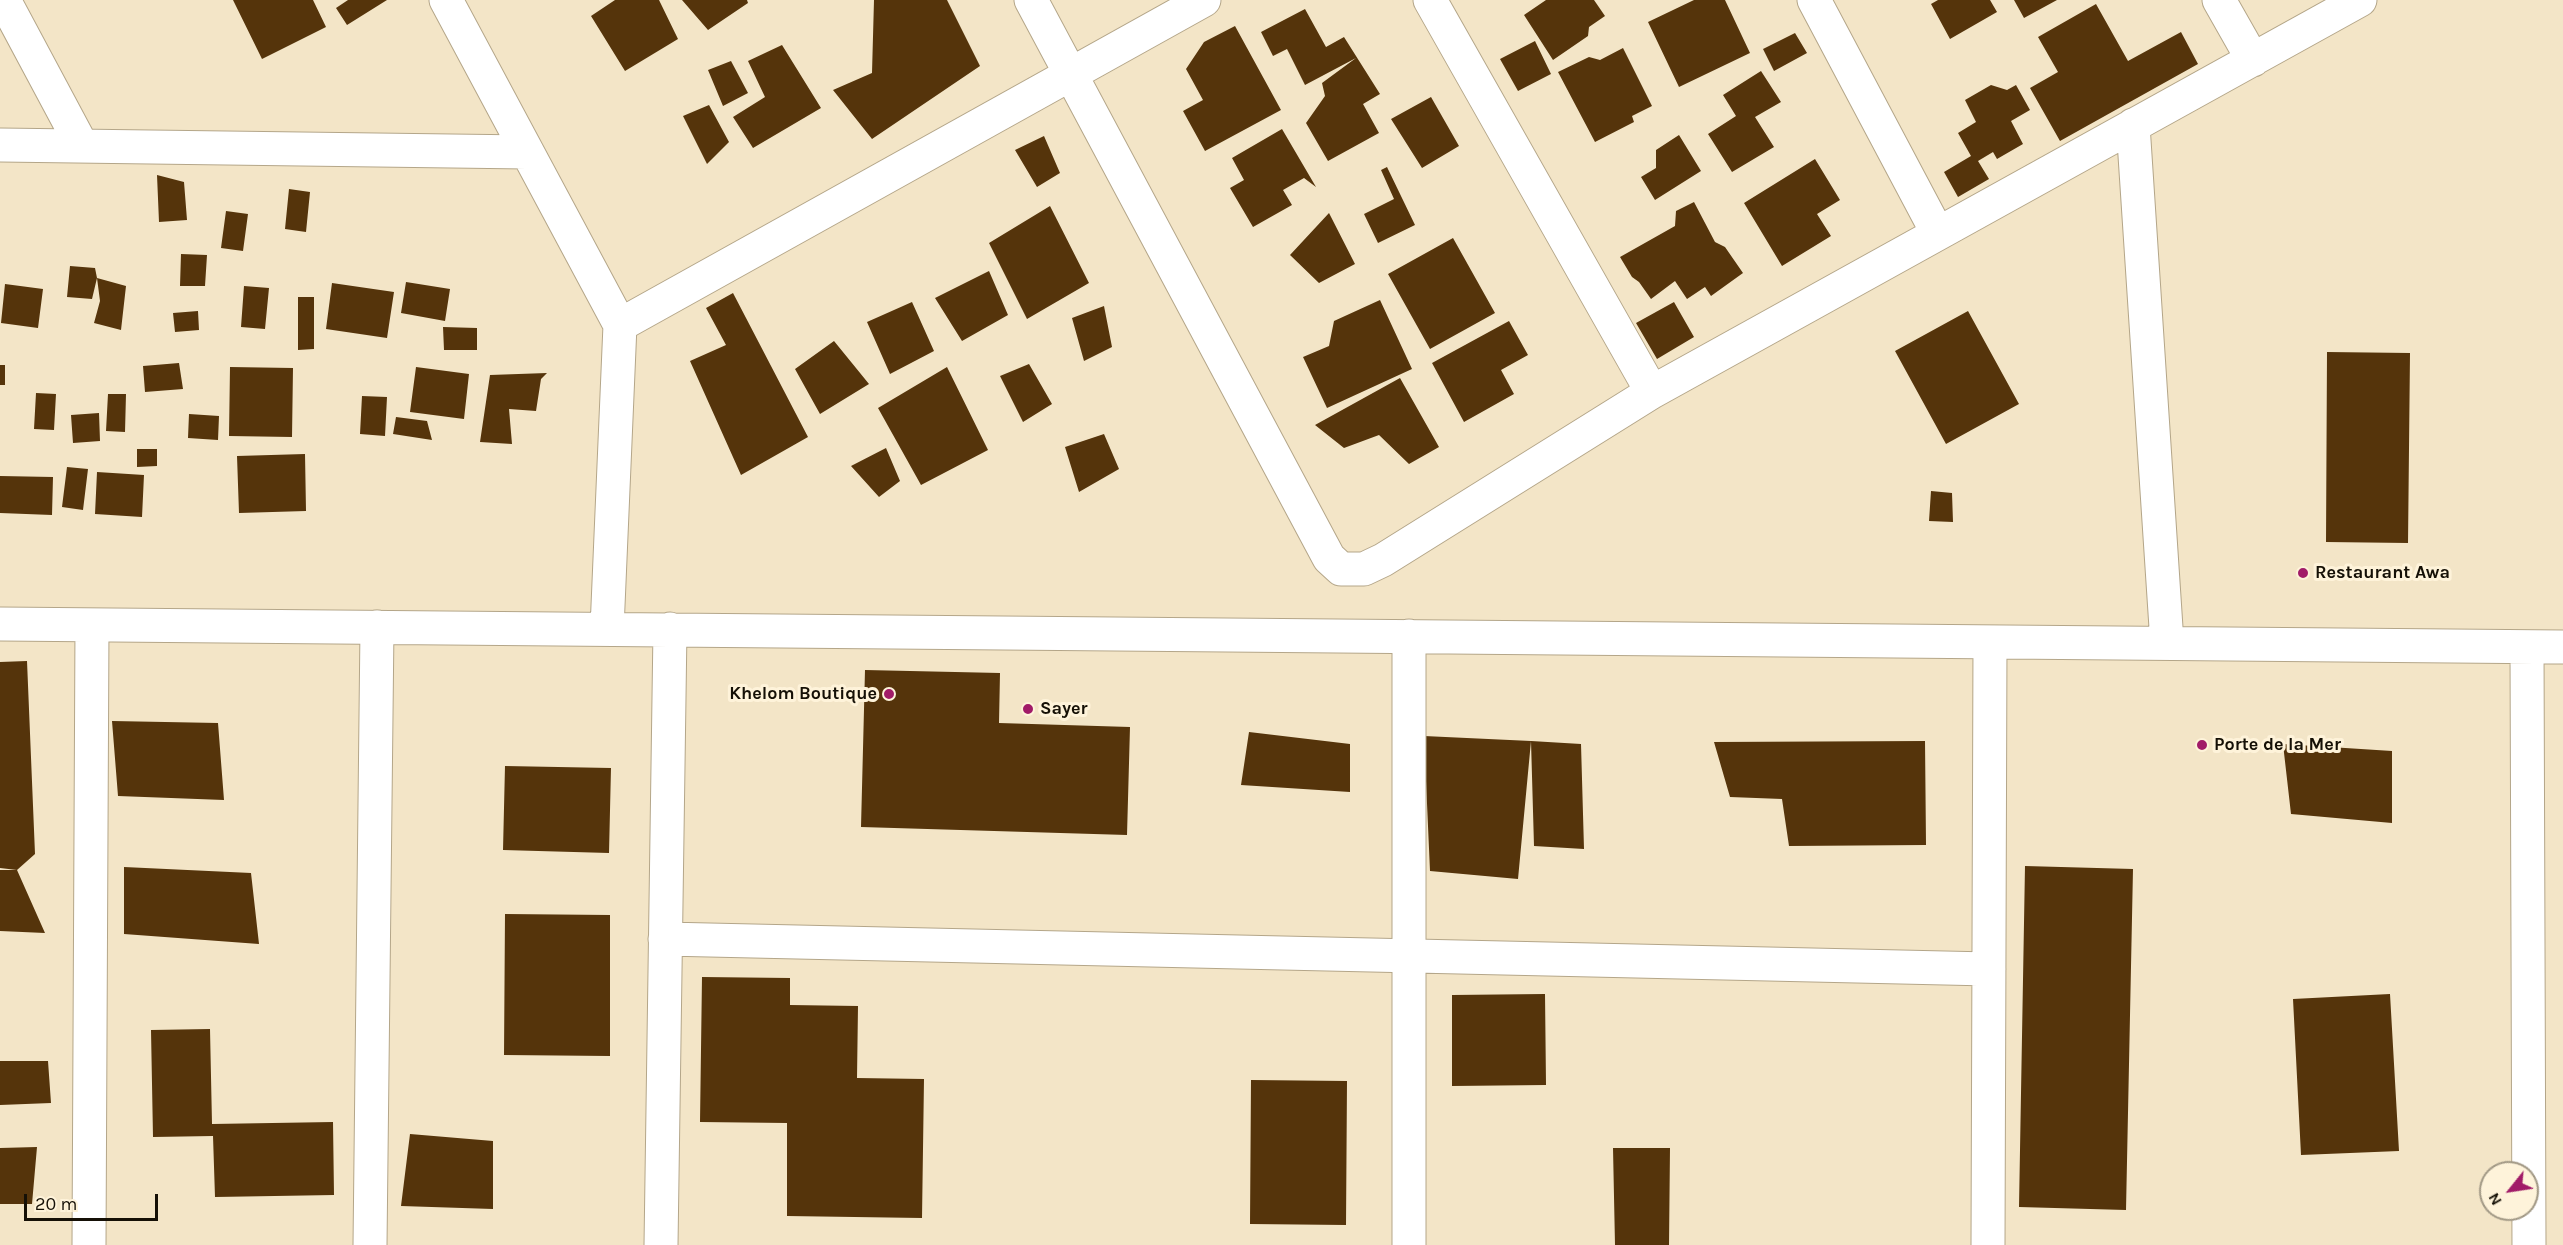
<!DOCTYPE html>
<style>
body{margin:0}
#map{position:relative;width:2563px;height:1245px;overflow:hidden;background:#f3e5c7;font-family:Karla,sans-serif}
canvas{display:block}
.north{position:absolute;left:2479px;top:1161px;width:60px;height:60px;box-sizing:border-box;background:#fef3da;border:2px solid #a19885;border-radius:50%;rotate:240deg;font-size:16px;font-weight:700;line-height:24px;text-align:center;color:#151006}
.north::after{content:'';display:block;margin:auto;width:21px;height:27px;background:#a11b68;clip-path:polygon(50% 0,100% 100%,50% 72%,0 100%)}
.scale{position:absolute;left:24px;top:1194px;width:134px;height:27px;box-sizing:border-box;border:3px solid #151006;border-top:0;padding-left:8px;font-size:18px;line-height:21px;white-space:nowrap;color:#151006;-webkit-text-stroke:4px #fef3da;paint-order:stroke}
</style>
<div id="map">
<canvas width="2563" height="1245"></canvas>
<div class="north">N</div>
<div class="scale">20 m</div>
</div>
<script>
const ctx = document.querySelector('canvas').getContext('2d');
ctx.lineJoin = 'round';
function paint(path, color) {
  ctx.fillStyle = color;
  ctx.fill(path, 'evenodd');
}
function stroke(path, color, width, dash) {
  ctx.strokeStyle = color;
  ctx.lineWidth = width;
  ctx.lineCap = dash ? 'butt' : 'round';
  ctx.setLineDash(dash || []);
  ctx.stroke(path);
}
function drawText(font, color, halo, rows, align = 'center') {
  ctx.font = font + ' Karla,sans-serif';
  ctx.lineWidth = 6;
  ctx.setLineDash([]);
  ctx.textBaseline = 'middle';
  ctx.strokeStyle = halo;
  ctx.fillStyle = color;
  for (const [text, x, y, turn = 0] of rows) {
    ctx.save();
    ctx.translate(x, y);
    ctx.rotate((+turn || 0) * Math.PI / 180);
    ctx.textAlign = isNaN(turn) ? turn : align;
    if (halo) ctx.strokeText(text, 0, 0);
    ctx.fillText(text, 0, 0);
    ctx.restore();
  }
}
paint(new Path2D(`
 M233 0H313L326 27 262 59Z
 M348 0H387L347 25 336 8Z
 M615 0H659L678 39 625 71 591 16Z
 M682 0H747L748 3 708 30Z
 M874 0H947L980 66 872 139 833 90 872 73Z
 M1546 0H1594L1605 16 1589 27 1588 36 1553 60 1524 15Z
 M1694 0H1725L1750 53 1679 87 1648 22Z
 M1938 0H1990L1997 12 1950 39 1931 4Z
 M2014 0H2057L2024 18Z
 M2096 4 2128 61 2181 32 2198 64 2060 141 2030 88 2058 72 2038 37Z
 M1305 9 1326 47 1344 37 1380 94 1363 104 1379 133 1328 161 1306 123 1325 96 1322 83 1356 58 1305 85 1287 49 1273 56 1261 32Z
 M1235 26 1281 110 1205 151 1183 111 1203 100 1186 69 1204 42Z
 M1795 33 1807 53 1774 71 1763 49Z
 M1535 41 1551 74 1518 91 1500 59Z
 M782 45 821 108 753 148 733 117 765 97 748 61Z
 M1623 48 1652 106 1632 116 1634 122 1595 142 1558 72 1589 57 1600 60Z
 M731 61 748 93 723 106 708 70Z
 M1761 71 1781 102 1755 117 1774 147 1732 172 1708 134 1736 116 1723 95Z
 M1991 85 2007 90 2016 85 2030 110 2011 121 2023 144 1997 159 1993 152 1978 161 1989 179 1958 197 1944 172 1971 156 1958 133 1976 122 1965 100Z
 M1431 97 1459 146 1422 168 1391 119Z
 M709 105 729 142 707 164 683 116Z
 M1282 129 1316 187 1304 178 1283 190 1292 205 1253 227 1230 188 1244 180 1232 158Z
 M1679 135 1701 171 1655 200 1641 177 1656 168V150Z
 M1044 136 1060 173 1037 187 1015 150Z
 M1815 159 1840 200 1817 214 1831 236 1782 266 1744 203Z
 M1387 167 1415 225 1378 243 1364 214 1394 199 1381 170Z
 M157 175 184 182 187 220 159 222Z
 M289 189 310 192 306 232 285 229Z
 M1694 202 1715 242 1725 247 1743 273 1711 296 1705 287 1687 299 1675 281 1651 299 1639 282 1632 277 1620 257 1675 226 1676 211Z
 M1050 206 1089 283 1027 319 989 243Z
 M226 211 248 214 243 251 221 248Z
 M1329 213 1355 264 1319 283 1290 255Z
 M1453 238 1495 313 1430 349 1388 274Z
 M181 254 207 255 205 286H180Z
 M70 266 95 268 97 278 92 299 67 297Z
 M989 271 1008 315 962 341 935 298Z
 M97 278 126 286 121 330 94 323 100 301Z
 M406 282 450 289 445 321 401 313Z
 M332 283 394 292 387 338 326 329Z
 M5 284 43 289 38 328 1 323Z
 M244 286 269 288 265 329 241 327Z
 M733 293 808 437 741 475 690 361 726 345 706 308Z
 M298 297H314V349L298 350Z
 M1380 300 1412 369 1327 408 1303 357 1329 346 1334 321Z
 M912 302 934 351 890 374 867 322Z
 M1674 302 1694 337 1657 359 1636 323Z
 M1104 306 1112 347 1084 361 1072 318Z
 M198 311 199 330 175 332 173 313Z
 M1968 311 2019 404 1946 444 1895 351Z
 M1509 321 1528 355 1501 370 1514 394 1464 422 1432 363Z
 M443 327 477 328V350H444Z
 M834 341 869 384 820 414 795 369Z
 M2327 352 2410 353 2408 543 2326 542Z
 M179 363 183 389 145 392 143 366Z
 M1029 364 1052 404 1023 422 1000 376Z
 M0 365H5V385H0Z
 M230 367 293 368 292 437 229 436Z
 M416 367 469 374 464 419 410 412Z
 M947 367 988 450 921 485 878 408Z
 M547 373 541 379 536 411 509 409 512 444 480 442 490 375Z
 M1400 378 1439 447 1409 464 1379 435 1344 448 1315 425Z
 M36 393 56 394 54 430 34 429Z
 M108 394H126L125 432 106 431Z
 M362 396 387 397 385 436 360 434Z
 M99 413 100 441 73 443 71 415Z
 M189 414 219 416 218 440 188 438Z
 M396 417 427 421 432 440 393 434Z
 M1104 434 1119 469 1079 492 1065 447Z
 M886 448 900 481 879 497 851 466Z
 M137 449H157V466L137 467Z
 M305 454 306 511 239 513 237 456Z
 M67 467 88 469 83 510 62 507Z
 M97 472 144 475 142 517 95 514Z
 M0 476 53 477 52 515 0 513Z
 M1931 491 1952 493 1953 522 1929 521Z
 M27 661 35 854 17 870 0 868V662Z
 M865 670 1000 673 999 723 1130 727 1127 835 861 827Z
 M112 721 218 723 224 800 118 796Z
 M1249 732 1350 744V792L1241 785Z
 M1424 736 1531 741 1518 879 1430 871Z
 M1531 741 1581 744 1584 849 1534 846Z
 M1925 741 1926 845 1789 846 1782 799 1730 797 1714 742Z
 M2283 744 2392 751V823L2291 814Z
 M505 766 611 768 609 853 503 850Z
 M2025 866 2133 869 2126 1210 2019 1207Z
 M124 867 251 873 259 944 124 934Z
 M0 870H17L45 933 0 931Z
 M505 914 610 915V1056L504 1055Z
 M702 977 790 978V1005L858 1006 857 1078 924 1079 922 1218 787 1216V1123L700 1122Z
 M1545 994 1546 1085 1452 1086V995Z
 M2390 994 2399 1151 2301 1155 2293 999Z
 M210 1029 212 1124 333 1122 334 1195 215 1197 213 1136 153 1137 151 1030Z
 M0 1061H48L51 1103 0 1105Z
 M1251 1080 1347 1081 1346 1225 1250 1224Z
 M410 1134 493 1141V1209L401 1206Z
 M37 1147 32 1204H0V1148Z
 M1613 1148H1670L1669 1245H1615Z`), '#55340b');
const minor = new Path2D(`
 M4 0 82 146
 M446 0 620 325 607 629
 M1031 0 1329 558 1341 569H1364L1383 560 1652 392 2360 0
 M1430 0 1652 392
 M1814 0 1937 232
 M2219 0 2253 60
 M2133 125 2167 643
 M0 145 527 152
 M620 325 1204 0
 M0 624 2563 647
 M1409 636V1245
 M2527 647 2529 1245
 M665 939 1989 969
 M89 1245 92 625
 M370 1245 377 627
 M661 1245 670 629
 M1988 1245 1990 642`);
stroke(minor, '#b4a689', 35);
stroke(minor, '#fff', 33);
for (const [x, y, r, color] of [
 [2303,573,6,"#a11b68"],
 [889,694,6,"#a11b68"],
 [1028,709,6,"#a11b68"],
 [2202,745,6,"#a11b68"]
]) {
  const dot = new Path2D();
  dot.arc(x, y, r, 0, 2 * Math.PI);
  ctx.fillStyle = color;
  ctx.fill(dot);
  stroke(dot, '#fef3da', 2);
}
drawText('bold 18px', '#151006', '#fef3da', [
 ["Restaurant Awa",2315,573],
 ["Khelom Boutique",877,694,"right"],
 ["Sayer",1040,709],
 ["Porte de la Mer",2214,745]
], 'left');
</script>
